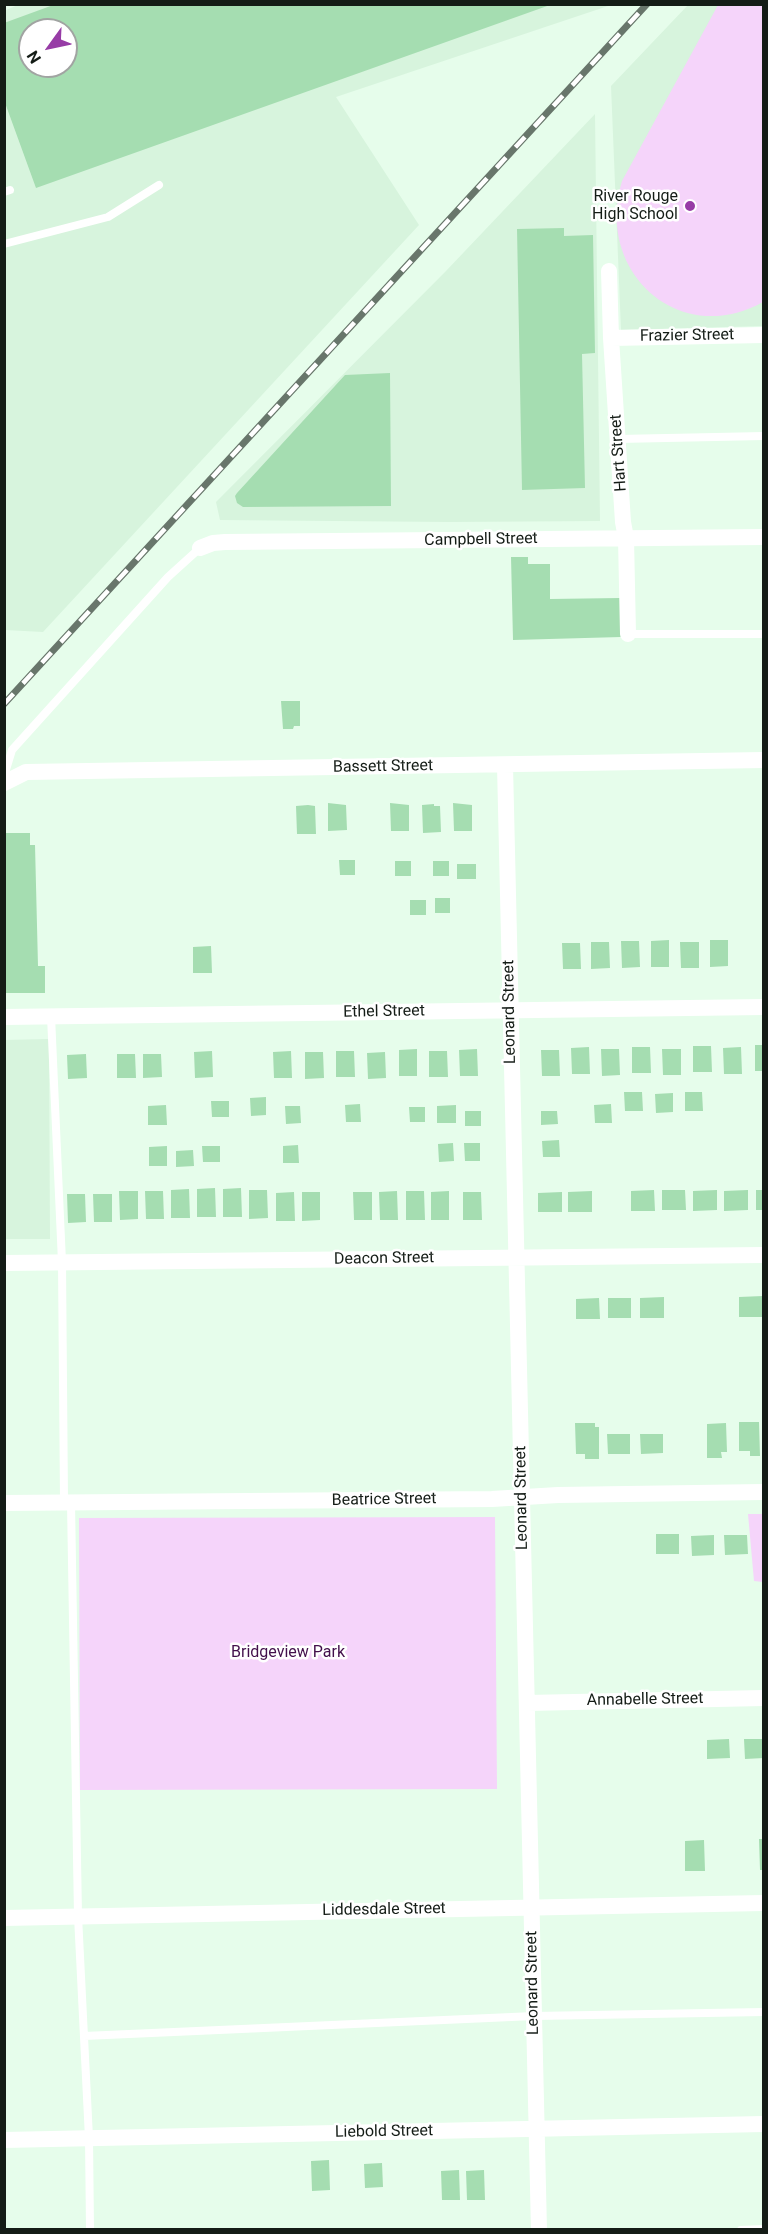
<!DOCTYPE html>
<style>
body{margin:0}
#map{position:relative;width:768px;height:2234px;overflow:hidden;background:#e6fdeb;font-family:Roboto,sans-serif}
canvas{display:block}
.frame{position:absolute;inset:0;border:6px solid #141c16;pointer-events:none}
.north{position:absolute;left:18px;top:18px;width:60px;height:60px;box-sizing:border-box;background:#fff;border:2px solid #a1a4a2;border-radius:50%;rotate:237deg;font-size:16px;font-weight:700;line-height:24px;text-align:center;color:#141c16}
.north::after{content:'';display:block;margin:auto;width:21px;height:27px;background:#973ca6;clip-path:polygon(50% 0,100% 100%,50% 72%,0 100%)}
</style>
<div id="map">
<canvas width="768" height="2234"></canvas>
<div class="frame"></div>
<div class="north">N</div>
</div>
<script>
const ctx = document.querySelector('canvas').getContext('2d');
ctx.lineJoin = 'round';
function paint(path, color) {
  ctx.fillStyle = color;
  ctx.fill(path, 'evenodd');
}
function stroke(path, color, width, dash) {
  ctx.strokeStyle = color;
  ctx.lineWidth = width;
  ctx.lineCap = dash ? 'butt' : 'round';
  ctx.setLineDash(dash || []);
  ctx.stroke(path);
}
function drawText(font, color, halo, rows, align = 'center') {
  ctx.font = font + ' Roboto,sans-serif';
  ctx.lineWidth = 5;
  ctx.setLineDash([]);
  ctx.textBaseline = 'middle';
  ctx.strokeStyle = halo;
  ctx.fillStyle = color;
  for (const [text, x, y, turn = 0] of rows) {
    ctx.save();
    ctx.translate(x, y);
    ctx.rotate((+turn || 0) * Math.PI / 180);
    ctx.textAlign = isNaN(turn) ? turn : align;
    if (halo) ctx.strokeText(text, 0, 0);
    ctx.fillText(text, 0, 0);
    ctx.restore();
  }
}
paint(new Path2D(`
 M20 4 611 5 336 97 419 225 43 632 5 630 4 11ZM30 30H66V66H30Z
 M688 5H763V326L621 330 611 86Z
 M595 114 600 521 449 522 220 520 216 502 446 271Z
 M49 1039 50 1239H5L4 1040Z`), '#d7f4dd');
paint(new Path2D(`
 M718 5H764L763 302C679 349 594 271 622 181Z
 M748 1514H763V1582L754 1581Z
 M495 1517 497 1789 80 1790 79 1518Z`), '#f5d4fa');
paint(new Path2D(`
 M56 4H550V5L36 188 4 100V23ZM30 30H66V66H30Z
 M564 228V236L593 235 595 353 582 354 585 488 522 490 517 229Z
 M390 373 391 506 243 507 237 503 235 496 237 493 345 375Z
 M511 557H528V564H550V599L620 598 621 637 513 640Z
 M281 701H300V726H294L293 729H283Z
 M328 803 346 805 347 830 328 831Z
 M390 803 409 805V831H391Z
 M453 803 472 805V831H454Z
 M434 804V806H440L441 832 423 833 422 805Z
 M308 805 315 806 316 834H297L296 806Z
 M4 833H30V845H35L38 966H45V993H4Z
 M339 860H355V875H340Z
 M395 861H411V876H395Z
 M433 861H449V876H433Z
 M457 864H476V879H457Z
 M435 898H450V913H435Z
 M410 900H426V915H410Z
 M669 940V967H651V941Z
 M710 940H728V966L710 967Z
 M621 941H639L640 967 622 968Z
 M591 942H609L610 968 591 969Z
 M680 942H699V968H681Z
 M562 943H580L581 969H563Z
 M211 946 212 973H193V947Z
 M755 1045H764V1071H755Z
 M693 1046H711L712 1072H693Z
 M589 1047 590 1074H572L571 1048Z
 M632 1047H650L651 1073H632Z
 M741 1047 742 1074H724L723 1048Z
 M417 1049V1076H399V1050Z
 M477 1049 478 1076H460L459 1050Z
 M601 1049H619L620 1075 602 1076Z
 M662 1049H681V1075H663Z
 M541 1050H559L560 1076H542Z
 M212 1051 213 1077 195 1078 194 1052Z
 M291 1051 292 1078H274L273 1052Z
 M336 1051H354L355 1077H336Z
 M429 1051H447L448 1077H429Z
 M305 1052H323L324 1078 305 1079Z
 M385 1052 386 1078 368 1079 367 1053Z
 M86 1054 87 1078 68 1079 67 1055Z
 M117 1054H135L136 1078H117Z
 M143 1054H161L162 1077 143 1078Z
 M624 1092H642L643 1111H625Z
 M685 1092H702L703 1111H685Z
 M673 1093V1112L656 1113 655 1094Z
 M266 1097V1115L251 1116 250 1098Z
 M211 1101H229V1117H212Z
 M360 1104 361 1122H346L345 1105Z
 M611 1104 612 1123H595L594 1105Z
 M166 1105 167 1125H148V1106Z
 M456 1105V1123H437V1106Z
 M285 1106H300L301 1123 286 1124Z
 M409 1107H425V1122H410Z
 M465 1111H481V1126H465Z
 M541 1111H557L558 1124 541 1125Z
 M559 1140 560 1157H543L542 1141Z
 M453 1143 454 1161 439 1162 438 1144Z
 M464 1143H480V1161H465Z
 M298 1145 299 1163H283V1146Z
 M167 1146V1166H149V1147Z
 M202 1146H220V1162H203Z
 M193 1150 194 1166 176 1167V1151Z
 M215 1188 216 1217H197V1189Z
 M241 1188 242 1217H223V1189Z
 M189 1189 190 1218H171V1190Z
 M249 1190H267L268 1218 249 1219Z
 M654 1190 655 1211H631V1191Z
 M662 1190H685L686 1210H662Z
 M717 1190V1210L693 1211V1191Z
 M748 1190V1210L724 1211V1191Z
 M756 1190H764V1210H756Z
 M119 1191H138V1219L120 1220Z
 M145 1191H163L164 1219H146Z
 M397 1191 398 1220H380L379 1192Z
 M406 1191H424L425 1220H406Z
 M449 1191V1220H431V1192Z
 M592 1191V1212H568V1192Z
 M294 1192 295 1221H276V1193Z
 M302 1192H320V1220L302 1221Z
 M353 1192H372V1220H354Z
 M463 1192H481L482 1220H463Z
 M562 1192V1212H538V1193Z
 M67 1194H85L86 1222 68 1223Z
 M93 1194H112V1222H94Z
 M763 1296V1317H739V1297Z
 M664 1297V1318H640V1298Z
 M599 1298 600 1319H576V1299Z
 M608 1298H631V1318H608Z
 M739 1422H759L760 1456H750V1451H739Z
 M575 1423H595V1427H599V1459H585V1454H576Z
 M726 1423 727 1452H721L722 1458H707V1424Z
 M607 1434H630V1454H608Z
 M640 1434H663V1453L641 1454Z
 M656 1534H679V1554H656Z
 M714 1535V1555L692 1556 691 1536Z
 M724 1535H747L748 1554 725 1555Z
 M729 1739 730 1758 707 1759V1740Z
 M744 1739H764V1758L745 1759Z
 M759 1839H764V1870H760Z
 M704 1840 705 1871H685V1841Z
 M329 2160 330 2190 312 2191 311 2161Z
 M382 2163 383 2187 365 2188 364 2164Z
 M459 2170 460 2200H442L441 2171Z
 M484 2170 485 2200H467L466 2171Z`), '#a5ddb1');
stroke(new Path2D(`
 M4 192 10 190
 M4 244 108 217 159 185
 M618 439 764 436
 M628 634H764
 M4 776 12 750 168 577 200 548
 M51 1016 62 1262 64 1502
 M71 1503 78 1916 89 2138 90 2230
 M84 2036 534 2016 764 2012
 M741 2230 764 2229`), '#fff', 8);
stroke(new Path2D(`
 M609 271 611 338 623 522 626 538 628 634
 M611 338 764 335
 M200 548 213 543 225 542 764 537
 M505 765 539 2230
 M4 783 26 772 764 760
 M4 1017 764 1007
 M4 1263 764 1255
 M4 1503 492 1499 558 1495 764 1492
 M527 1703 764 1698
 M4 1918 764 1903
 M4 2140 764 2124`), '#fff', 16);
const rail = new Path2D(`
 M4 704 647 4`);
stroke(rail, '#68766b', 7);
stroke(rail, '#fff', 4.5, [14]);
for (const [x, y, r, color] of [
 [690,206,6,"#973ca6"]
]) {
  const dot = new Path2D();
  dot.arc(x, y, r, 0, 2 * Math.PI);
  ctx.fillStyle = color;
  ctx.fill(dot);
  stroke(dot, '#fff', 2);
}
drawText('16px', '#141c16', '#fff', [
 ["River Rouge",678,197],
 ["High School",678,215]
], 'right');
drawText('16px', '#141c16', '#fff', [
 ["Frazier Street",687,336,-1],
 ["Hart Street",619,453,-94],
 ["Campbell Street",481,540,-1],
 ["Bassett Street",383,767,-1],
 ["Ethel Street",384,1012,-1],
 ["Leonard Street",510,1012,-91],
 ["Deacon Street",384,1259,-1],
 ["Leonard Street",522,1498,-91],
 ["Beatrice Street",384,1500,-1],
 ["Annabelle Street",645,1700,-1],
 ["Liddesdale Street",384,1910,-1],
 ["Leonard Street",533,1983,-91],
 ["Liebold Street",384,2132,-1]
]);
drawText('16px', '#43104c', '#fff', [
 ["Bridgeview Park",288,1653]
]);
</script>
